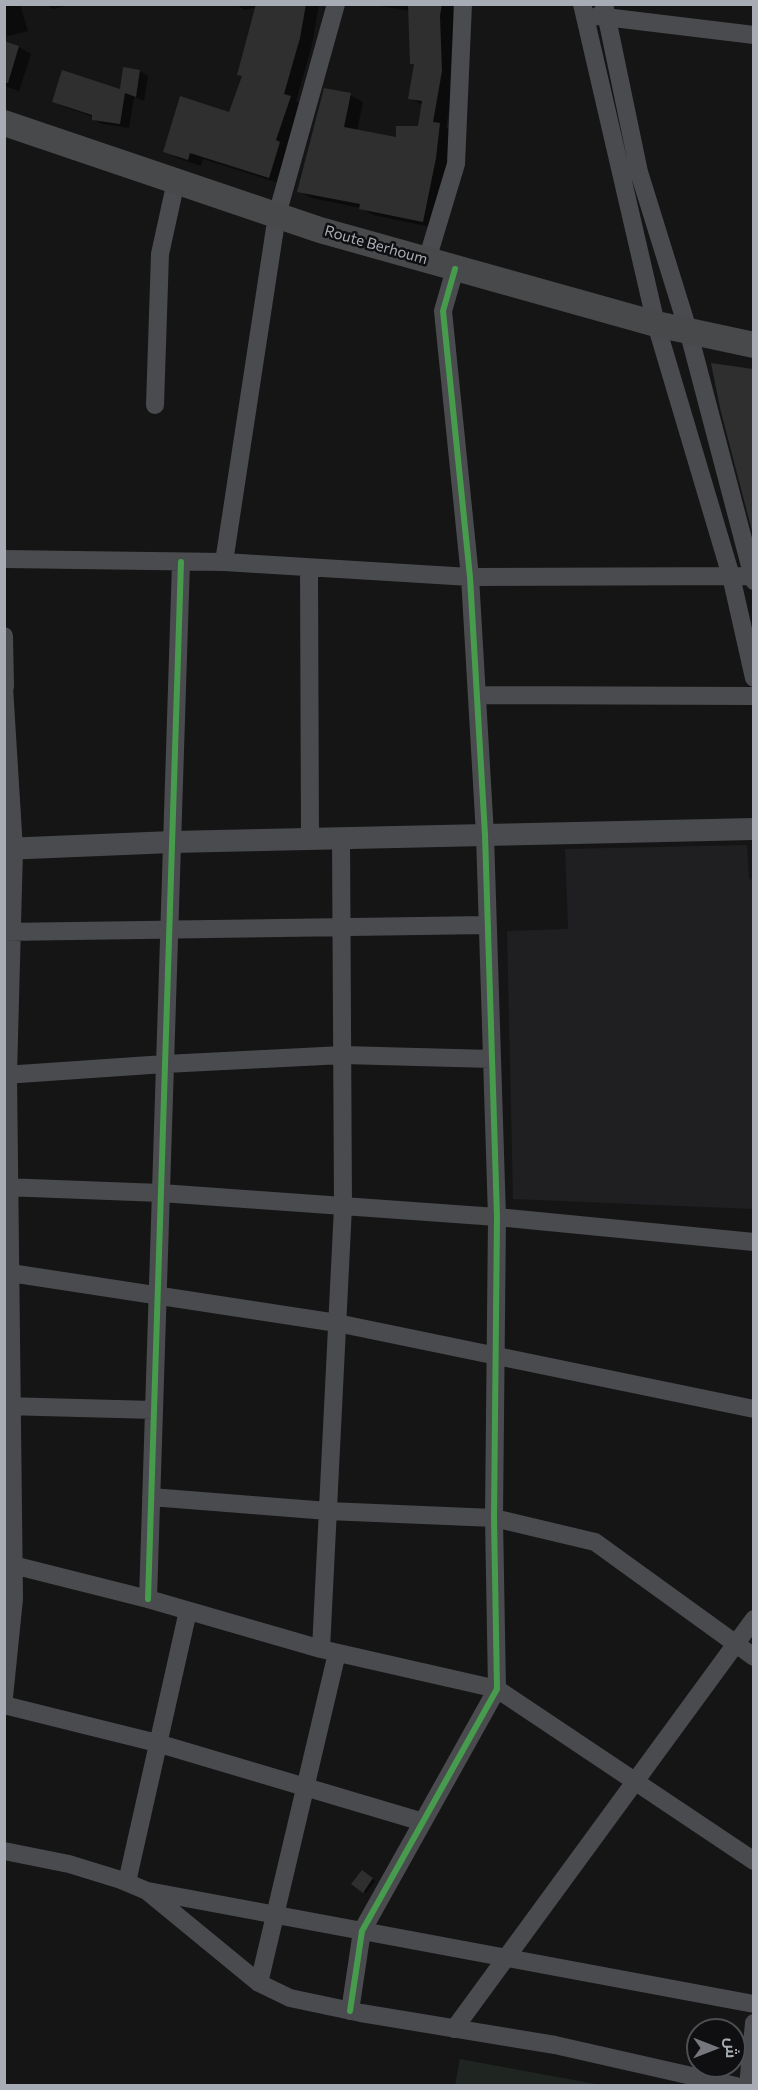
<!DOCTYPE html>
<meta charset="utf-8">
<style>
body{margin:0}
#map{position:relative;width:758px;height:2090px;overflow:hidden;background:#151515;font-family:Commissioner,Cairo,sans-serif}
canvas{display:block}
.frame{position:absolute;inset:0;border:6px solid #a8acb4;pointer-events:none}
.north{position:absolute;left:686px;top:2018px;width:60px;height:60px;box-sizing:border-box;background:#0f0f11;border:2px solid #4c4e52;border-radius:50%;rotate:90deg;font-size:16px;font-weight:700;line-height:24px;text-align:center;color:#a8acb4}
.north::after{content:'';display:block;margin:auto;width:21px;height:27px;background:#75777c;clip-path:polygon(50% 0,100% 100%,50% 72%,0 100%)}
</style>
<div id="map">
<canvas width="758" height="2090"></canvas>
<div class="frame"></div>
<div class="north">ش</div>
</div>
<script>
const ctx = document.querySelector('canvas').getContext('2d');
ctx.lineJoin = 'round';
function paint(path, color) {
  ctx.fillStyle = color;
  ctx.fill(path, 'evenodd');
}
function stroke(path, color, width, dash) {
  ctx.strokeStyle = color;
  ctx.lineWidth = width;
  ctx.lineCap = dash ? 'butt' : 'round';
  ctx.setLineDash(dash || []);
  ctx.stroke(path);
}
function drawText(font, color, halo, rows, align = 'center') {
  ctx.font = font + ' Commissioner,sans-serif';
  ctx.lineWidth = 5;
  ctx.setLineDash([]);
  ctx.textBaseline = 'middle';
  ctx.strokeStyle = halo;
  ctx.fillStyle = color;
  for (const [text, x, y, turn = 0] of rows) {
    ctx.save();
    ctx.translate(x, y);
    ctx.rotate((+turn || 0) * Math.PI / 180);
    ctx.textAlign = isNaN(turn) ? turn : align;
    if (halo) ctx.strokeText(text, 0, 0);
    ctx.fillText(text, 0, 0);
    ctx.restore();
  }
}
paint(new Path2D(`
 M747 845 749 879 754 880 753 1209 513 1199 507 931 568 929 565 849Z`), '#1f1f21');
paint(new Path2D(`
 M460 2059 601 2085H455Z`), '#1f2520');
paint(new Path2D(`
 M4 4H20L28 31 4 37Z
 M45 4H69V5L53 9Z
 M235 4H255L256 7 245 10Z
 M263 4H319L312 45 296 101 303 105 282 184 203 159 201 166 177 158 164 151 230 114 243 77 238 74Z
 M368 4H453L454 78 446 128 452 131 448 166 435 228 373 215 361 208 311 198 299 191 350 95 363 102 357 131 397 139 420 128 423 105 410 98 415 65 411 63 410 11Z
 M4 43 19 47 31 54 19 91 4 86Z
 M124 69 140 71 148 76 144 101 134 97 129 128 102 124 93 119 94 117 62 106 54 102 121 90Z
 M713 365 754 371V529L722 408Z
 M362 1872 375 1881 366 1893 353 1884Z`), '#0007');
paint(new Path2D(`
 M256 4H306L300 38 284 94 291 96 276 140 280 142 269 178 190 153 188 160 163 152 180 96 229 112 242 76 237 75Z
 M408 4H442L440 16 442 71 433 122 440 123 436 158 423 222 359 209 360 204 297 192 324 88 351 93 344 127 396 137V126H418L422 101 408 99 414 64H410Z
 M4 41 19 46 8 83 4 82Z
 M123 67 140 70 136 97 125 93 120 124 92 120V115L52 102 62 70 120 89Z
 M711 363 753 369V535L720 408Z
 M362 1870 373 1878 363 1893 351 1884Z`), '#2f2f30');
stroke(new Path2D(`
 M582 4 656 324 731 576 754 678
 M604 4 639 172 688 330 754 581
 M597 16 754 35
 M427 260 456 164 463 4
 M155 405 160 254 176 181
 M4 559 224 562 470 577 754 576
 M224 562 277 215 336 4
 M309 568 310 839
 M4 636 5 687
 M4 687 14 849 8 1075 14 1599 4 1697
 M477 695 754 696
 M4 932 488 925
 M4 1075 165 1064 343 1055 492 1059
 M4 1187 161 1193 497 1217 754 1242
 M4 1272 337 1323 754 1409
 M4 1406 154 1410
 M151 1497 328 1511 494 1518 595 1542 754 1657
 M5 1563 148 1599 321 1649 497 1689 754 1861
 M148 1599 181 562
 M321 1649 343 1207 341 838
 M4 1705 157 1743 423 1822
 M4 1851 69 1864 121 1880 147 1891 259 1983 290 1998 361 2013 555 2045 736 2086
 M127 1882 188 1611
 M148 1891 754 2004
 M259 1983 337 1653
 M350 2011 362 1931 497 1689 494 1518 497 1217 485 835 470 577 443 311 455 269
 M454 2029 754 1619
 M748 2086 754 2023`), '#4a4b4e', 18);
stroke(new Path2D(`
 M4 849 172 842 754 829`), '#4a4b4e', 22);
stroke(new Path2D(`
 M4 123 320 230 656 324 754 345`), '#48494b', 26);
stroke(new Path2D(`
 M148 1599 181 562
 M350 2011 362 1931 497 1689 494 1518 497 1217 485 835 470 577 443 311 455 269`), '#469c4c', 6);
drawText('15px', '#a8acb4', '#0f0f11', [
 ["Route Berhoum",376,245,16]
]);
</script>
